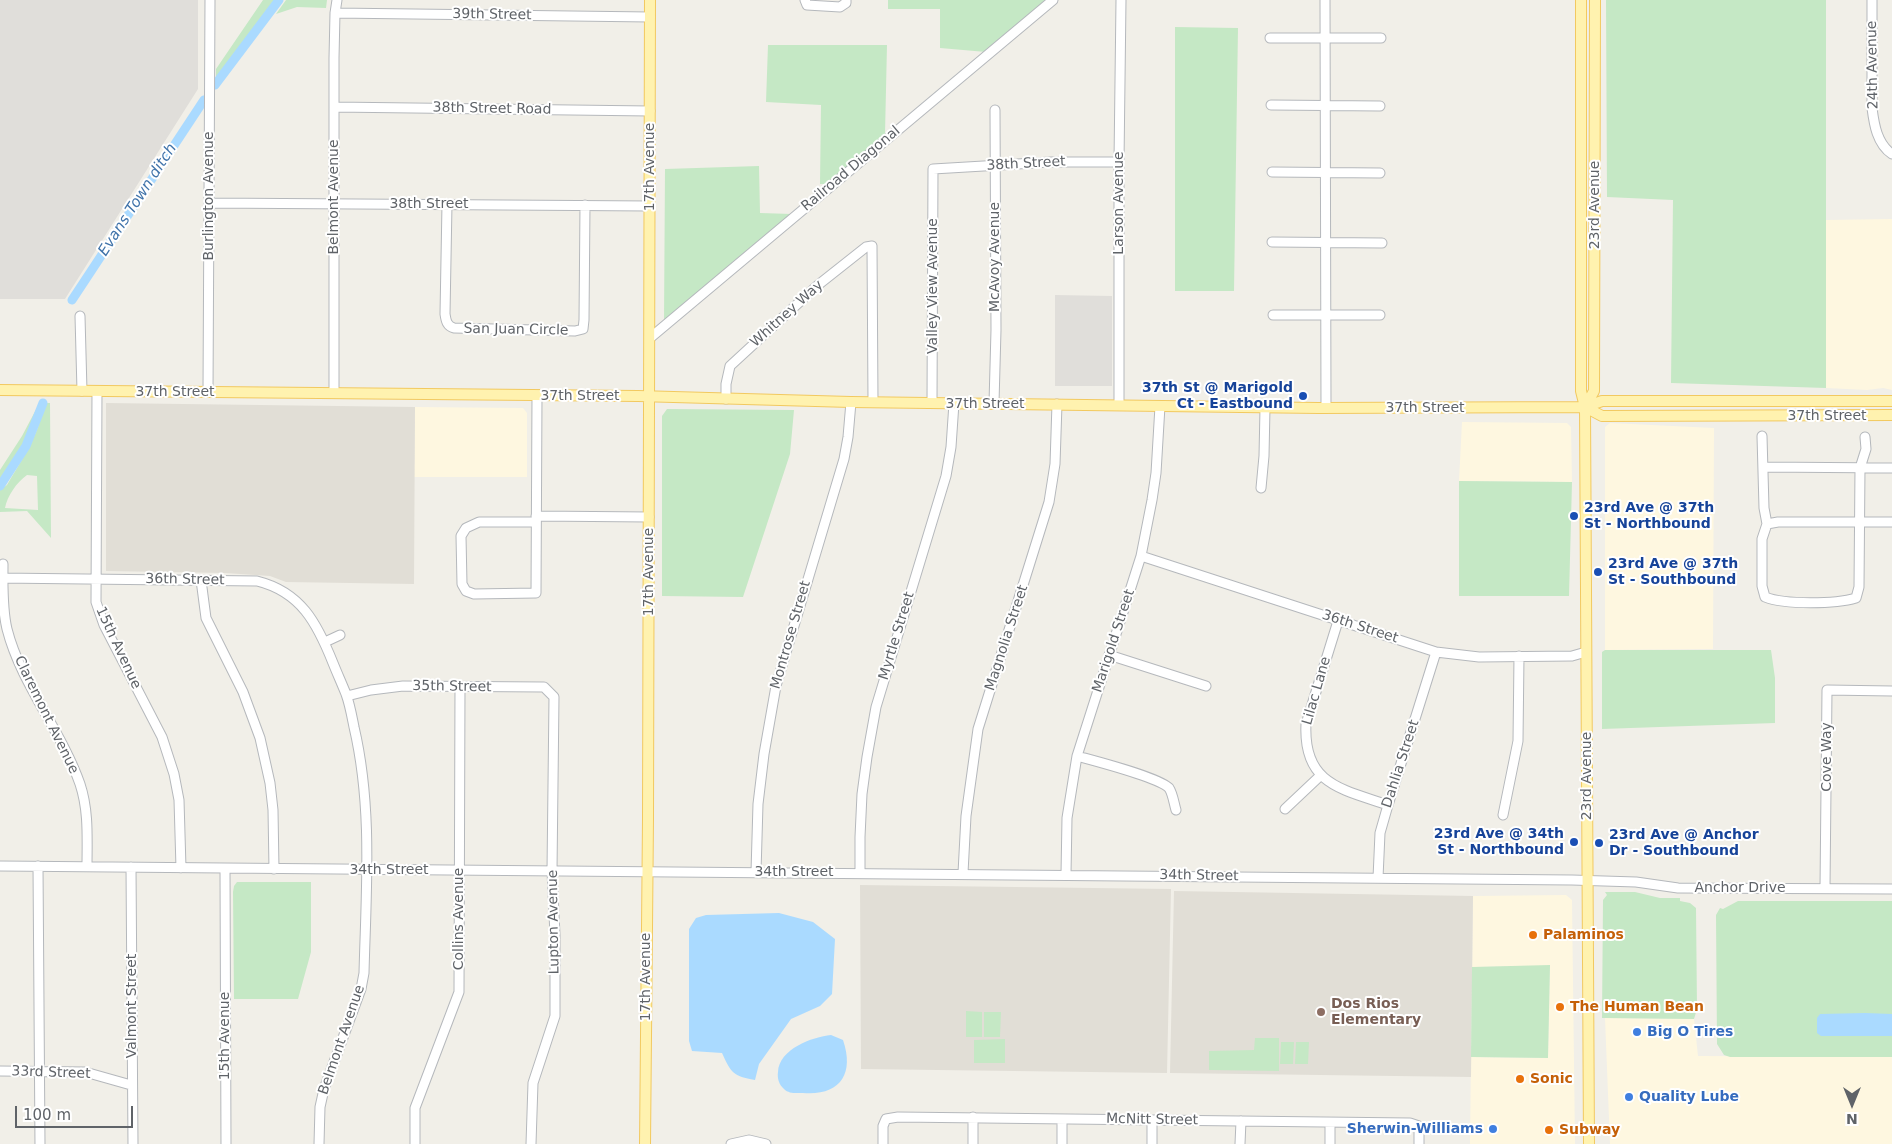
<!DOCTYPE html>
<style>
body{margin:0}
#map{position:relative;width:1892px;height:1144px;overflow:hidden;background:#f1efe8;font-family:"DejaVu Sans",sans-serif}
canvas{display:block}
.north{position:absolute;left:1827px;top:1079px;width:50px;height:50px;-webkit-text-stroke:4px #fff;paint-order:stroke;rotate:180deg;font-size:14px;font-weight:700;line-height:20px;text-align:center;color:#5f6368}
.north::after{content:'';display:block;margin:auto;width:18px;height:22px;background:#5f6368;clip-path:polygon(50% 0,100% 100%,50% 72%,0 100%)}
.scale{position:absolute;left:15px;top:1106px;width:118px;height:22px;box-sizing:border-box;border:2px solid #5f6368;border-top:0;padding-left:6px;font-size:15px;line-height:18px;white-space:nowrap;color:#5f6368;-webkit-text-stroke:4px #fff;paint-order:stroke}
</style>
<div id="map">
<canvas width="1892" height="1144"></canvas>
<div class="north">N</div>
<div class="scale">100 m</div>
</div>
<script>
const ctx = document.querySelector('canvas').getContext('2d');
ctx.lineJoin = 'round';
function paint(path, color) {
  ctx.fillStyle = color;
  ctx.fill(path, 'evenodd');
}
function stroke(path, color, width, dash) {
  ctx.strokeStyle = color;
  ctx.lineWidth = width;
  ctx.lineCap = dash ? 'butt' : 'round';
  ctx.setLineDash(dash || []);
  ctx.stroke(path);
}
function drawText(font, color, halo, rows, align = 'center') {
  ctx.font = font + ' "DejaVu Sans",sans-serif';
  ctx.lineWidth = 4;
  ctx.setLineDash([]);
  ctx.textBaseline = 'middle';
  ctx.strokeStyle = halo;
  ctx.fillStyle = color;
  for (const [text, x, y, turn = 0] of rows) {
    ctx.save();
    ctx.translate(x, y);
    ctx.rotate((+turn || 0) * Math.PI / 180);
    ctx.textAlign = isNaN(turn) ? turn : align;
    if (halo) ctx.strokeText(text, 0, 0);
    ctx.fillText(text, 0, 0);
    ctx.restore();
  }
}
paint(new Path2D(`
 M1892 219V390L1883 388 1867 390 1826 388V220Z
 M415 407 523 408 527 413V477H414Z
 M1462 422 1567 423 1571 427 1572 482 1459 481Z
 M1610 423 1714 428 1713 649 1605 650V427Z
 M1566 895 1572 900 1575 1144H1470L1471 1057 1548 1058 1550 966 1472 967 1473 896Z
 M1605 1018 1694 1019 1698 1056 1892 1057V1144H1610Z`), '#fef7e0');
paint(new Path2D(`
 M0 0H198V89L65 299H0Z
 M1055 295 1112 296V386H1055Z`), '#e0deda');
paint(new Path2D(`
 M106 403 415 407 414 584 286 582 270 576 225 573 106 571Z
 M860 885 1171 889 1167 1073 861 1069Z
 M1174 891 1473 896 1471 1077 1170 1073Z`), '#e1ded6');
paint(new Path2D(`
 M263 0H275L216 81V69Z
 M286 0H327L326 8 297 7 276 14Z
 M888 0H1047L986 52 940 48V9H888Z
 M1606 0H1826V388L1671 383 1673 200 1607 197Z
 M1175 27 1238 28 1234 291H1175Z
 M768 45H887L885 134 827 184H820L821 105 766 102Z
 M759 166 760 213 792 214 664 321 665 169Z
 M40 402 25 445 0 482V470L22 436Z
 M44 403H50L51 538 27 511 0 512V490L7 485C22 459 40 434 44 403ZM27 475 37 476 38 510 5 508C7 496 17 482 27 475Z
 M667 409 794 410 790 454 743 597 662 596V416Z
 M1459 481 1572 482 1569 596H1459Z
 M1605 650H1771L1775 678V723L1602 729V652Z
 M237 882H311V952L298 999H234L233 892 234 886Z
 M1605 892H1635L1660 898H1680V901L1690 903 1696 908 1697 1009 1694 1019 1602 1018 1603 900 1607 895Z
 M1738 901H1892V1057H1730L1724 1055 1717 1044 1716 915 1720 908 1723 909Z
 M1550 965 1548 1058 1471 1057 1472 967Z
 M966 1011 982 1012V1037H966Z
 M984 1012H1001L1000 1037H984Z
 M1255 1038H1279V1071L1209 1070V1051L1254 1050Z
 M1005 1039V1063H974V1040Z
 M1281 1042H1294L1293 1064H1280Z
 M1296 1042H1309L1308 1064H1295Z`), '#c5e8c5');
paint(new Path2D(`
 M779 913 813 922 835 939 832 994 820 1006 791 1019 759 1064 755 1080C733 1076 731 1073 722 1053L692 1051 689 1041V929L696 918 706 915Z
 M1865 1013 1892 1014V1036H1821L1817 1033V1018L1820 1014Z
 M831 1035 843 1040C855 1075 839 1096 803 1093 796 1093 789 1094 784 1089 779 1085 777 1078 778 1072 779 1049 812 1037 831 1035Z`), '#aadaff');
stroke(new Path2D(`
 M215 85 279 0
 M72 300 204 100
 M0 486 26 446 43 403`), '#aadaff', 9);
const minor = new Path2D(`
 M805 0 807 5 840 7 846 3V0
 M1325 0 1326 408
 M1872 0V108C1874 124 1877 144 1892 154
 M335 13 650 17
 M1270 38H1381
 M1271 105 1380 106
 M334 107 650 111
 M1272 172 1380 173
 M209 203 650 206
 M447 204 445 314C446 321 447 326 454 328L575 331 583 329 584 320 585 205
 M1272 242 1382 243
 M1273 315H1380
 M80 316 82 391
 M650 338 1053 0
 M97 391 96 602 104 625 162 737 174 774 179 800 181 868
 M208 392 210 0
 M334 393V58L335 13 337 0
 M726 399V384L730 366 818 285 866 247 872 246 873 402
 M932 403 933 169 1051 162H1119
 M994 403 996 330 995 110
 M1119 405V162L1121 0
 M1762 436 1764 508 1767 524 1762 539V586L1765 597C1785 605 1836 604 1856 598L1859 587 1860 468 1866 449 1865 437
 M1763 467 1892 468
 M1261 488 1264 456 1265 408
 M536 516 649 517
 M536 522H479L466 528 461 536 462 584 466 591 474 594 536 593 537 396
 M1767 524 1778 522H1892
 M1141 556 1436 652 1479 657 1572 656 1586 652
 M3 564C3 585 2 608 7 629 21 684 61 730 80 784 89 811 87 839 87 867
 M0 578 257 581C301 592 317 623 333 663 337 673 342 684 346 694 350 705 352 717 354 727 373 808 366 892 364 973L361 989 324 1089 320 1107 319 1144
 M201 580 206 618 243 692 260 738 270 783 273 810 274 869
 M1338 621 1306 724C1303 784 1341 789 1388 805
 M325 642 340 635
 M1109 655 1206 686
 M347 696 371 690 403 686 544 687 554 697 552 871 555 935V1016L533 1083 531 1144
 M1077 756C1095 761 1158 777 1169 788 1173 794 1174 804 1176 810
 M1285 809 1320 776
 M1503 815 1518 741 1519 656
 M0 866 1572 880 1636 882 1678 888 1892 889
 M38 866 40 1144
 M131 867 133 1144
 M225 869 226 1144
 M756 872 758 804 764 754 776 686 844 459 848 437 851 402
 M860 872V837L862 794 867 757 876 707 946 476 951 447 954 403
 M963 873 966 816 978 729 1049 502 1055 464 1057 404
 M1066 874 1067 818 1077 756 1141 556 1152 500 1156 473 1160 406
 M1378 878 1380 833 1388 805 1436 652
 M1825 888 1827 690 1892 691
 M0 1071 85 1072 131 1085
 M415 1144V1108L459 992 460 686
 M731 1144 749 1140 766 1144
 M883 1144V1126L886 1119 898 1117 1410 1123 1419 1126V1144
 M973 1144V1117
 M1062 1144V1119
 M1152 1144V1120
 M1240 1144 1241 1121
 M1330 1144V1123`);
const major = new Path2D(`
 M1581 0V391L1585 407 1589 1144
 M0 390 638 396 851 402 1319 408 1585 407 1602 401H1892
 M1585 407 1594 391 1595 0
 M1585 407 1602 416 1892 415
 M645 1144 648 819 650 0`);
stroke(minor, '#b5b8bc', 11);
stroke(major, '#f2c960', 12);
stroke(minor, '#fff', 9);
stroke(major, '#fff2af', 10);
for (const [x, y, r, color] of [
 [1303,396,5,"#1a4fb4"],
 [1574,516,5,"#1a4fb4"],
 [1598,572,5,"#1a4fb4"],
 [1574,842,5,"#1a4fb4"],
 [1599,843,5,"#1a4fb4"],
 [1533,935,5,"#e8710a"],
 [1560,1007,5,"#e8710a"],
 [1321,1012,5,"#8d6e63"],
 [1637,1032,5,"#3f7fe0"],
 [1520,1079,5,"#e8710a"],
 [1629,1097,5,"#3f7fe0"],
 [1493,1129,5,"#3f7fe0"],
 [1549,1130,5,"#e8710a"]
]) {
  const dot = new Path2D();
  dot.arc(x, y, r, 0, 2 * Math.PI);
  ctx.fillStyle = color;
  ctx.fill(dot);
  stroke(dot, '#fff', 2);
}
drawText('14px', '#5f6368', '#fff', [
 ["39th Street",492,15,1],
 ["24th Avenue",1873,65,-91],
 ["38th Street Road",492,109,1],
 ["38th Street",1026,164,-3],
 ["17th Avenue",650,167,-90],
 ["Railroad Diagonal",851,169,-40],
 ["Burlington Avenue",209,196,-90],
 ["Belmont Avenue",334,197,-90],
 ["Larson Avenue",1119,203,-90],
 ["38th Street",429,204],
 ["23rd Avenue",1595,205,-90],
 ["McAvoy Avenue",995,257,-90],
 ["Valley View Avenue",933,286,-90],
 ["Whitney Way",787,314,-42],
 ["San Juan Circle",516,330,1],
 ["37th Street",175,392],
 ["37th Street",580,396],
 ["37th Street",985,404],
 ["37th Street",1425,408],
 ["37th Street",1827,416],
 ["17th Avenue",649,572,-90],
 ["36th Street",185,580,1],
 ["36th Street",1360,627,18],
 ["Montrose Street",791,635,-74],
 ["Myrtle Street",897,636,-73],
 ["Magnolia Street",1007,638,-72],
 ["Marigold Street",1114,641,-72],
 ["15th Avenue",118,648,65],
 ["35th Street",452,687,1],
 ["Lilac Lane",1317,691,-74],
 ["Claremont Avenue",46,715,64],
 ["Cove Way",1827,757,-90],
 ["Dahlia Street",1401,764,-72],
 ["23rd Avenue",1587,776,-90],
 ["34th Street",389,870],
 ["34th Street",794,872],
 ["34th Street",1199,876,1],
 ["Anchor Drive",1740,888],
 ["Collins Avenue",459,919,-90],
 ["Lupton Avenue",554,922,-91],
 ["17th Avenue",646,977,-90],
 ["Valmont Street",132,1006,-90],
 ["15th Avenue",225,1036,-90],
 ["Belmont Avenue",342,1040,-71],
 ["33rd Street",51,1073,2],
 ["McNitt Street",1152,1120,1]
]);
drawText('bold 14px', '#164399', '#fff', [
 ["37th St @ Marigold",1293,388,"right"],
 ["Ct - Eastbound",1293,404,"right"],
 ["23rd Ave @ 37th",1584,508],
 ["St - Northbound",1584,524],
 ["23rd Ave @ 37th",1608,564],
 ["St - Southbound",1608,580],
 ["23rd Ave @ 34th",1564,834,"right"],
 ["St - Northbound",1564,850,"right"],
 ["23rd Ave @ Anchor",1609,835],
 ["Dr - Southbound",1609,851]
], 'left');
drawText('bold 14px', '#c56008', '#fff', [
 ["Palaminos",1543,935],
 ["The Human Bean",1570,1007],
 ["Sonic",1530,1079],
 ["Subway",1559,1130]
], 'left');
drawText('bold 14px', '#785e54', '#fff', [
 ["Dos Rios",1331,1004],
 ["Elementary",1331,1020]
], 'left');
drawText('bold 14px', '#366cbe', '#fff', [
 ["Big O Tires",1647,1032],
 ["Quality Lube",1639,1097],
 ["Sherwin-Williams",1483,1129,"right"]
], 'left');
drawText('italic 15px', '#4174aa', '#fff', [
 ["Evans Town ditch",138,200,-57]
]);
</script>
